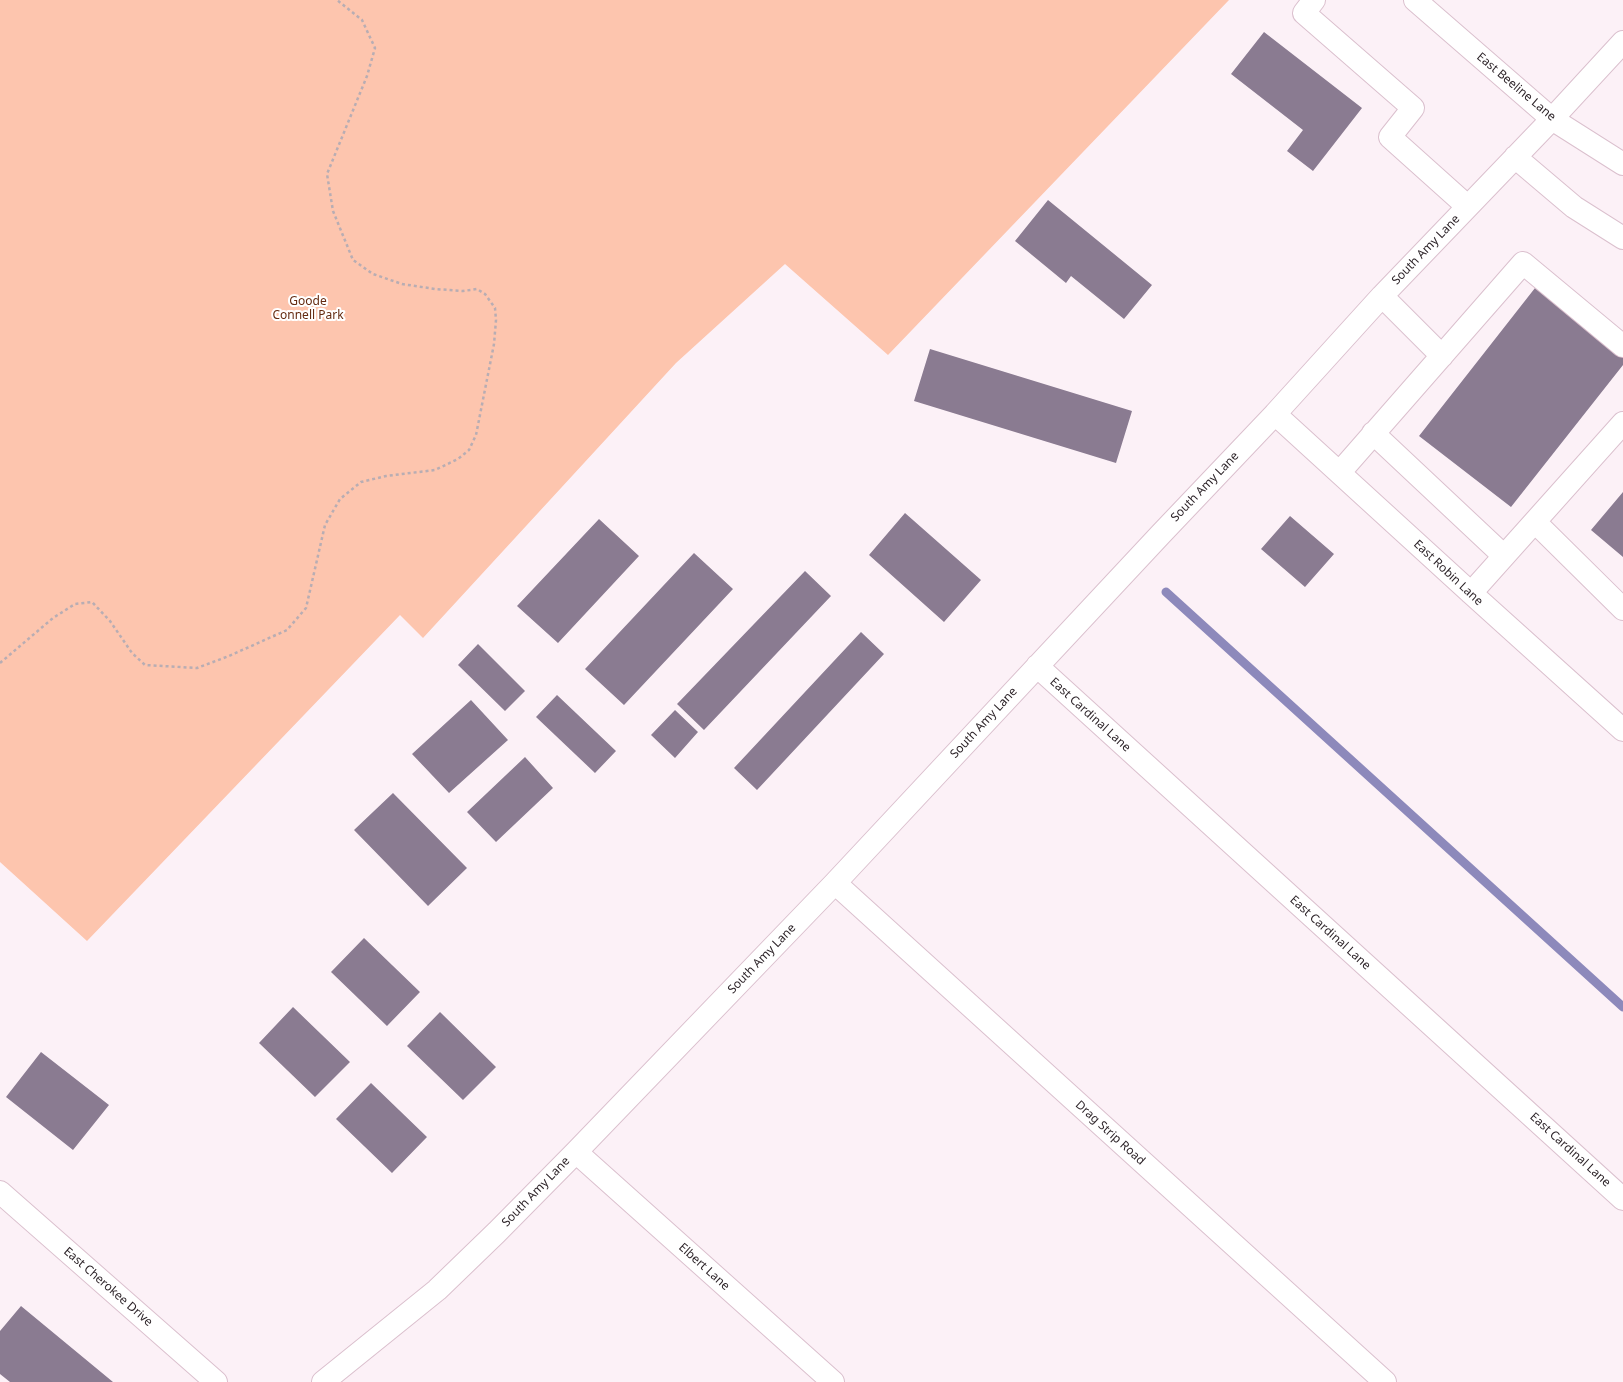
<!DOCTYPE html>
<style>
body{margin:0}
canvas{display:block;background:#fcf1f7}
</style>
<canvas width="1623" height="1382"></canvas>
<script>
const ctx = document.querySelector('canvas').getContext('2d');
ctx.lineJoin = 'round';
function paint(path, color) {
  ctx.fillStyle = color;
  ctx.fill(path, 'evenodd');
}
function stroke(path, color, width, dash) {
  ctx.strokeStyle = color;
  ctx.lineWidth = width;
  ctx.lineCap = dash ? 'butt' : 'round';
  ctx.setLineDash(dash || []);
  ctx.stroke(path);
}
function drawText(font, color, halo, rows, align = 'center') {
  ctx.font = font + ' "Noto Sans",sans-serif';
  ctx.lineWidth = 4;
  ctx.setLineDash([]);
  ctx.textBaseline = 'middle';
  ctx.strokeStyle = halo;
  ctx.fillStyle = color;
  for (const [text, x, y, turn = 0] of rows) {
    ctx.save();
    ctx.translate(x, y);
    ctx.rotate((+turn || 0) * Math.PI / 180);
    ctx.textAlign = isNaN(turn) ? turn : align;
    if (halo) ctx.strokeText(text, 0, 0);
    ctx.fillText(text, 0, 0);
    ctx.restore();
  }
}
paint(new Path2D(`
 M0 0H1229L888 355 785 264 676 363 423 638 400 615 87 941 0 862Z`), '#fdc5ae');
stroke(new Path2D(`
 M1166 592 1623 1007`), '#8d89bb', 9);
paint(new Path2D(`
 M1264 32 1362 108 1313 171 1287 151 1303 130 1231 74Z
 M1048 200 1152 285 1124 319 1071 276 1066 283 1015 241Z
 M1535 288 1623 356V365L1511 507 1419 436Z
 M930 349 1132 411 1116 463 914 401Z
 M1623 492V557L1591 530Z
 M905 513 981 580 944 622 869 555Z
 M1290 516 1334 554 1305 587 1261 549Z
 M599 519 639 556 558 643 517 606Z
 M694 553 733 589 624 705 585 669Z
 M805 571 831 596 704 730 677 704Z
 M861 632 884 654 757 790 734 768Z
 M478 644 525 691 505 711 458 665Z
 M557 695 616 751 595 773 536 717Z
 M471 700 508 740 449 793 412 754Z
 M675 710 698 732 675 758 651 735Z
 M525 757 553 788 496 842 467 812Z
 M393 793 467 868 428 906 354 830Z
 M364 938 420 992 387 1026 331 972Z
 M293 1007 350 1062 315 1097 259 1043Z
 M440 1012 496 1067 463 1100 407 1046Z
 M41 1052 109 1105 73 1150 6 1097Z
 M371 1083 427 1137 392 1173 336 1119Z
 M21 1306 113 1382H10L0 1374V1331Z`), '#8a7b91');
const minor = new Path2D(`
 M1314 0 1304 13 1413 108 1390 137 1467 206
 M1415 0 1552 119 1623 164
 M1515 157 1574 207 1623 238
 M1382 296 1442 356
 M1275 414 1471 593 1623 730
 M1373 433 1504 556
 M1340 472 1523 263 1623 346
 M1535 522 1623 609
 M1471 593 1623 423
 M1037 666 1623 1199
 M835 883 1385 1382
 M576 1152 833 1382
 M0 1192 216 1382
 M323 1382 437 1290 497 1232 576 1152 835 883 1160 535 1275 414 1382 296 1552 119 1623 42`);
stroke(minor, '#dbc0ce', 24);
stroke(new Path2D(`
 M0 663 53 618 75 604 92 602 110 621 132 653 145 665 197 668 229 656 287 630 306 608 325 525 340 499 361 482 386 476 435 470 458 459 469 450 476 435 494 344 496 320 495 308 485 294 477 289 463 291 435 289 402 284 373 274 353 260 333 211 327 174 367 76 375 48 362 20 337 0`), '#b8adb3', 2.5, [3, 3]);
stroke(minor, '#fff', 22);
drawText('12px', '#281f24', '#fff', [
 ["East Beeline Lane",1516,87,40],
 ["South Amy Lane",1426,250,-46],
 ["South Amy Lane",1205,487,-46],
 ["East Robin Lane",1448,573,43],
 ["East Cardinal Lane",1090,715,42],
 ["South Amy Lane",984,723,-47],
 ["East Cardinal Lane",1330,933,42],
 ["South Amy Lane",762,959,-46],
 ["Drag Strip Road",1110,1133,42],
 ["East Cardinal Lane",1570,1150,42],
 ["South Amy Lane",536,1192,-46],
 ["Elbert Lane",704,1267,42],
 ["East Cherokee Drive",108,1287,41]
]);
drawText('12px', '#652b11', '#fff', [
 ["Goode",308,302],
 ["Connell Park",308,316]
]);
</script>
